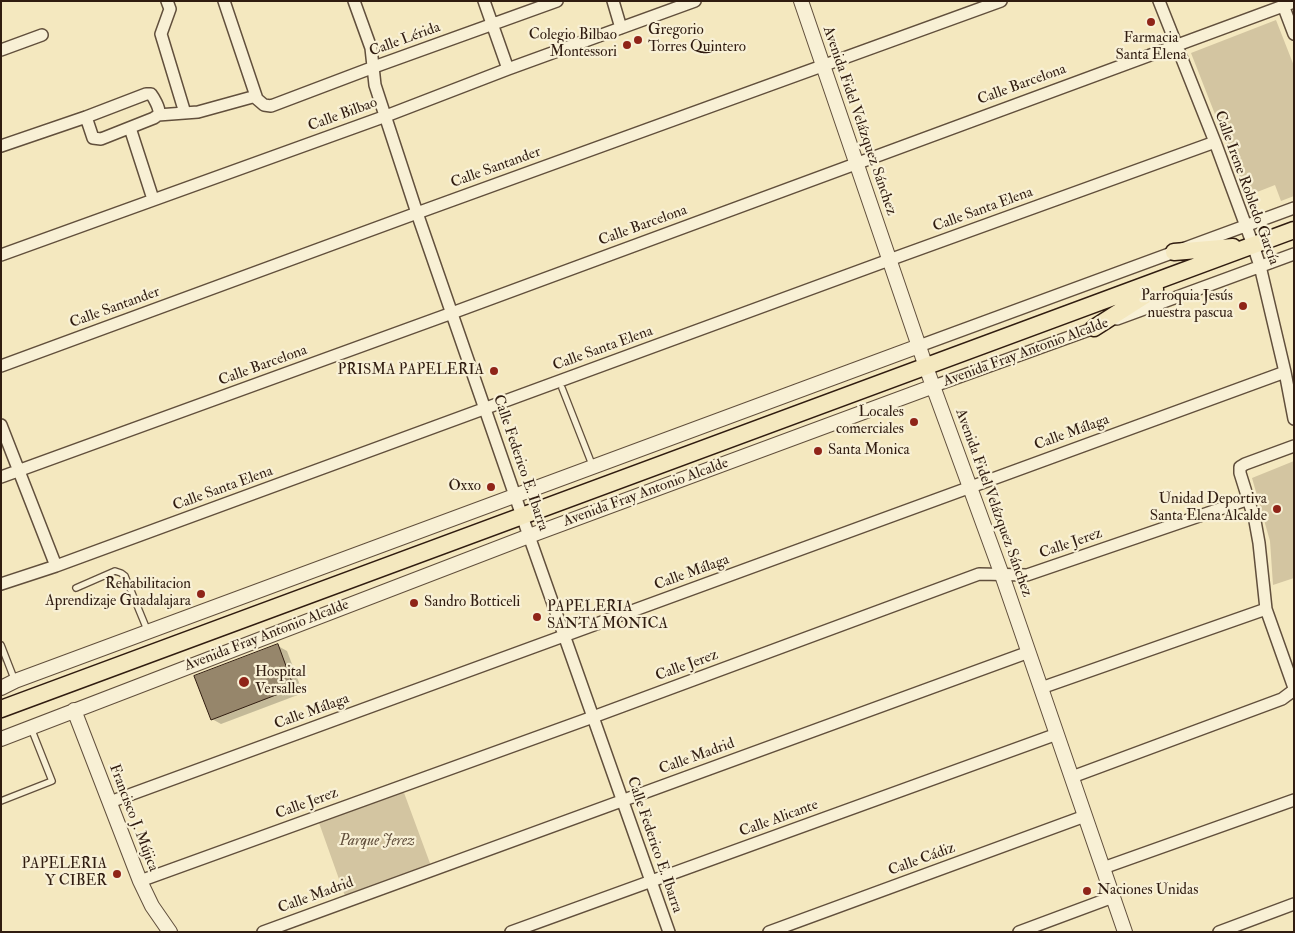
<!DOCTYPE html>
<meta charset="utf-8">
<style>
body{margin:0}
#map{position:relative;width:1295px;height:933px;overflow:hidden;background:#f4e8bf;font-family:"IM FELL Double Pica",serif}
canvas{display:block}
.frame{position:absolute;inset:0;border:2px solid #301c10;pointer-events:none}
</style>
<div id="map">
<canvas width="1295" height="933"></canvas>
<div class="frame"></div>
</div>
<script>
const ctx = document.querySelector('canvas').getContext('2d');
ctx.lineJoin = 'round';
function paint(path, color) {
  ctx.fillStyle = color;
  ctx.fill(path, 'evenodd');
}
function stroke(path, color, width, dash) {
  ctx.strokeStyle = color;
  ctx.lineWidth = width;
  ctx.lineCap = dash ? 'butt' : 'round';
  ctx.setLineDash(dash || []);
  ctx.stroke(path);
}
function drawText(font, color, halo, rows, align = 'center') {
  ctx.font = font + ' "IM FELL Double Pica",serif';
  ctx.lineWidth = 4.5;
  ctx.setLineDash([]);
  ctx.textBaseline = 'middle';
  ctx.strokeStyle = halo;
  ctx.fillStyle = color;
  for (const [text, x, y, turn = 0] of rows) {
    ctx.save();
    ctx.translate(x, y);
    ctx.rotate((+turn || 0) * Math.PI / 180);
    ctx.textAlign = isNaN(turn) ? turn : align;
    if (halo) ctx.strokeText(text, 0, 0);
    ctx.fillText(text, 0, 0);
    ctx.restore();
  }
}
paint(new Path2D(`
 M1276 20 1294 66V196L1281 201 1275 185 1247 196 1191 53Z
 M1294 461V578L1273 585 1270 541 1252 478Z
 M403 790 431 866 345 896 318 820Z`), '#d3c5a1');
paint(new Path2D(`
 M278 646 287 651 303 693 221 724 212 719Z
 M1 651 5 661 1 662Z`), '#0003');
const building = new Path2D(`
 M278 644 294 688 211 720 194 676Z`);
paint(building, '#96866b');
stroke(building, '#301c10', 1);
const service = new Path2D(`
 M562 388 593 467
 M76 588 115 571 121 573 125 576 148 632
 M1 645 15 681
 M1 801 52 781 31 728`);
const minor = new Path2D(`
 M167 1 170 9 161 34 185 113
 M224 1 257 99 264 105 271 106 374 67 557 1
 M354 1 371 48 375 85 417 213 529 536 669 932
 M484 1 508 69
 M613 1 621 28
 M1159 1 1215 142 1253 245 1260 266 1285 372 1294 419
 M1283 5 1294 34
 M1 50 42 35
 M158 115 198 112 256 96
 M130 128 153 199
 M1 146 86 117 146 94H151C154 98 159 107 159 112 159 115 157 116 154 118L101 139 93 138 86 117
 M1 255 386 116 508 69 695 1
 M1117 319 1294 254
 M919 346 1294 208
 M1 366 417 213 1001 1
 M934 386 1100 326
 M1 425 56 566
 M1294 446 1245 464 1240 467V473L1255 521 1259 543 1266 609 1294 688
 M1 477 452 313 1294 2
 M1 584 56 566 889 260 1215 142
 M1041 688 1266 609
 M1072 777 1282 699 1294 690
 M110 802 1285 372
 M1103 868 1294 800
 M140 881 593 717 979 574 1027 575 1249 499
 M263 932 1029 652
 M511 932 1057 734
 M769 932 1085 816
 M1019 932 1113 897
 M1219 932 1294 904`);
const tertiary = new Path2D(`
 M801 1 926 367 1002 575 1125 932
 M1 688 15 681 919 346
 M74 710 140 881 152 906 170 932
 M1 739 529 536 934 386`);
const primary = new Path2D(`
 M1174 252 1233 247
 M1094 328 1155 289
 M1 709 1294 230`);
stroke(service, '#614f3c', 8);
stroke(minor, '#614f3c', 14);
stroke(tertiary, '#614f3c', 16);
stroke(primary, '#301c10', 19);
stroke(service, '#f8f0d5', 5.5);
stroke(minor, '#f8f0d5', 11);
stroke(tertiary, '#f8f0d5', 14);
stroke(primary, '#f4e8bf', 16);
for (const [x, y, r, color] of [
 [1151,22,5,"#8f2418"],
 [638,40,5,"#8f2418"],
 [627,45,5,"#8f2418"],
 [1243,306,5,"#8f2418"],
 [494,371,5,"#8f2418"],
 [914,422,5,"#8f2418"],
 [818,451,5,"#8f2418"],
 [491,487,5,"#8f2418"],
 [1277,509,5,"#8f2418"],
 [201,594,5,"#8f2418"],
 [414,603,5,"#8f2418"],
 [537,617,5,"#8f2418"],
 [244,682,6,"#8f2418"],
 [117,874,5,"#8f2418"],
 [1087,891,5,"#8f2418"]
]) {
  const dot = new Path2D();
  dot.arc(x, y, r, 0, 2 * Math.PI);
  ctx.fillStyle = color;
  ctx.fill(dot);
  stroke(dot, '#f8f0d5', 2);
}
drawText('15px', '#301c10', '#f8f0d5', [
 ["Gregorio",648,31,"left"],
 ["Torres Quintero",648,48,"left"],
 ["Colegio Bilbao",617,36],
 ["Montessori",617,53],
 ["Farmacia",1151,39,"center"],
 ["Santa Elena",1151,56,"center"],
 ["Parroquia Jesús",1233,297],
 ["nuestra pascua",1233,314],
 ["PRISMA PAPELERIA",484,371],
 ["Locales",904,413],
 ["comerciales",904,430],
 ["Santa Monica",828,451,"left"],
 ["Oxxo",481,487],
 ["Unidad Deportiva",1267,500],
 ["Santa Elena Alcalde",1267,517],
 ["Rehabilitacion",191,585],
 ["Aprendizaje Guadalajara",191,602],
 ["Sandro Botticeli",424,603,"left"],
 ["PAPELERIA",547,608,"left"],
 ["SANTA MONICA",547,625,"left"],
 ["Hospital",255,673,"left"],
 ["Versalles",255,690,"left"],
 ["PAPELERIA",107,865],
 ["Y CIBER",107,882],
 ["Naciones Unidas",1097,891,"left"]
], 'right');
drawText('15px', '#301c10', '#f8f0d5', [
 ["Calle Lérida",405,40,-20],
 ["Calle Barcelona",1022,85,-20],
 ["Calle Bilbao",343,115,-20],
 ["Avenida Fidel Velázquez Sánchez",859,121,71],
 ["Calle Santander",496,168,-20],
 ["Calle Irene Robledo García",1246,188,70],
 ["Calle Santa Elena",983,210,-20],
 ["Calle Barcelona",643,226,-20],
 ["Calle Santander",115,308,-20],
 ["Calle Santa Elena",603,349,-20],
 ["Avenida Fray Antonio Alcalde",1026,353,-20],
 ["Calle Barcelona",263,366,-20],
 ["Calle Málaga",1072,433,-20],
 ["Calle Federico E. Ibarra",520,463,71],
 ["Calle Santa Elena",223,489,-20],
 ["Avenida Fray Antonio Alcalde",646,493,-20],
 ["Avenida Fidel Velázquez Sánchez",993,503,70],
 ["Calle Jerez",1071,544,-19],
 ["Calle Málaga",692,573,-20],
 ["Avenida Fray Antonio Alcalde",267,636,-21],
 ["Calle Jerez",687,666,-20],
 ["Calle Málaga",312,712,-20],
 ["Calle Madrid",697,757,-20],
 ["Calle Jerez",307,804,-20],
 ["Francisco J. Mújica",133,818,69],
 ["Calle Alicante",779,819,-20],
 ["Calle Federico E. Ibarra",654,845,71],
 ["Calle Cádiz",922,860,-20],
 ["Calle Madrid",316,896,-20]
]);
drawText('italic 15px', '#614f3c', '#f8f0d5', [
 ["Parque Jerez",377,842]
]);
</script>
